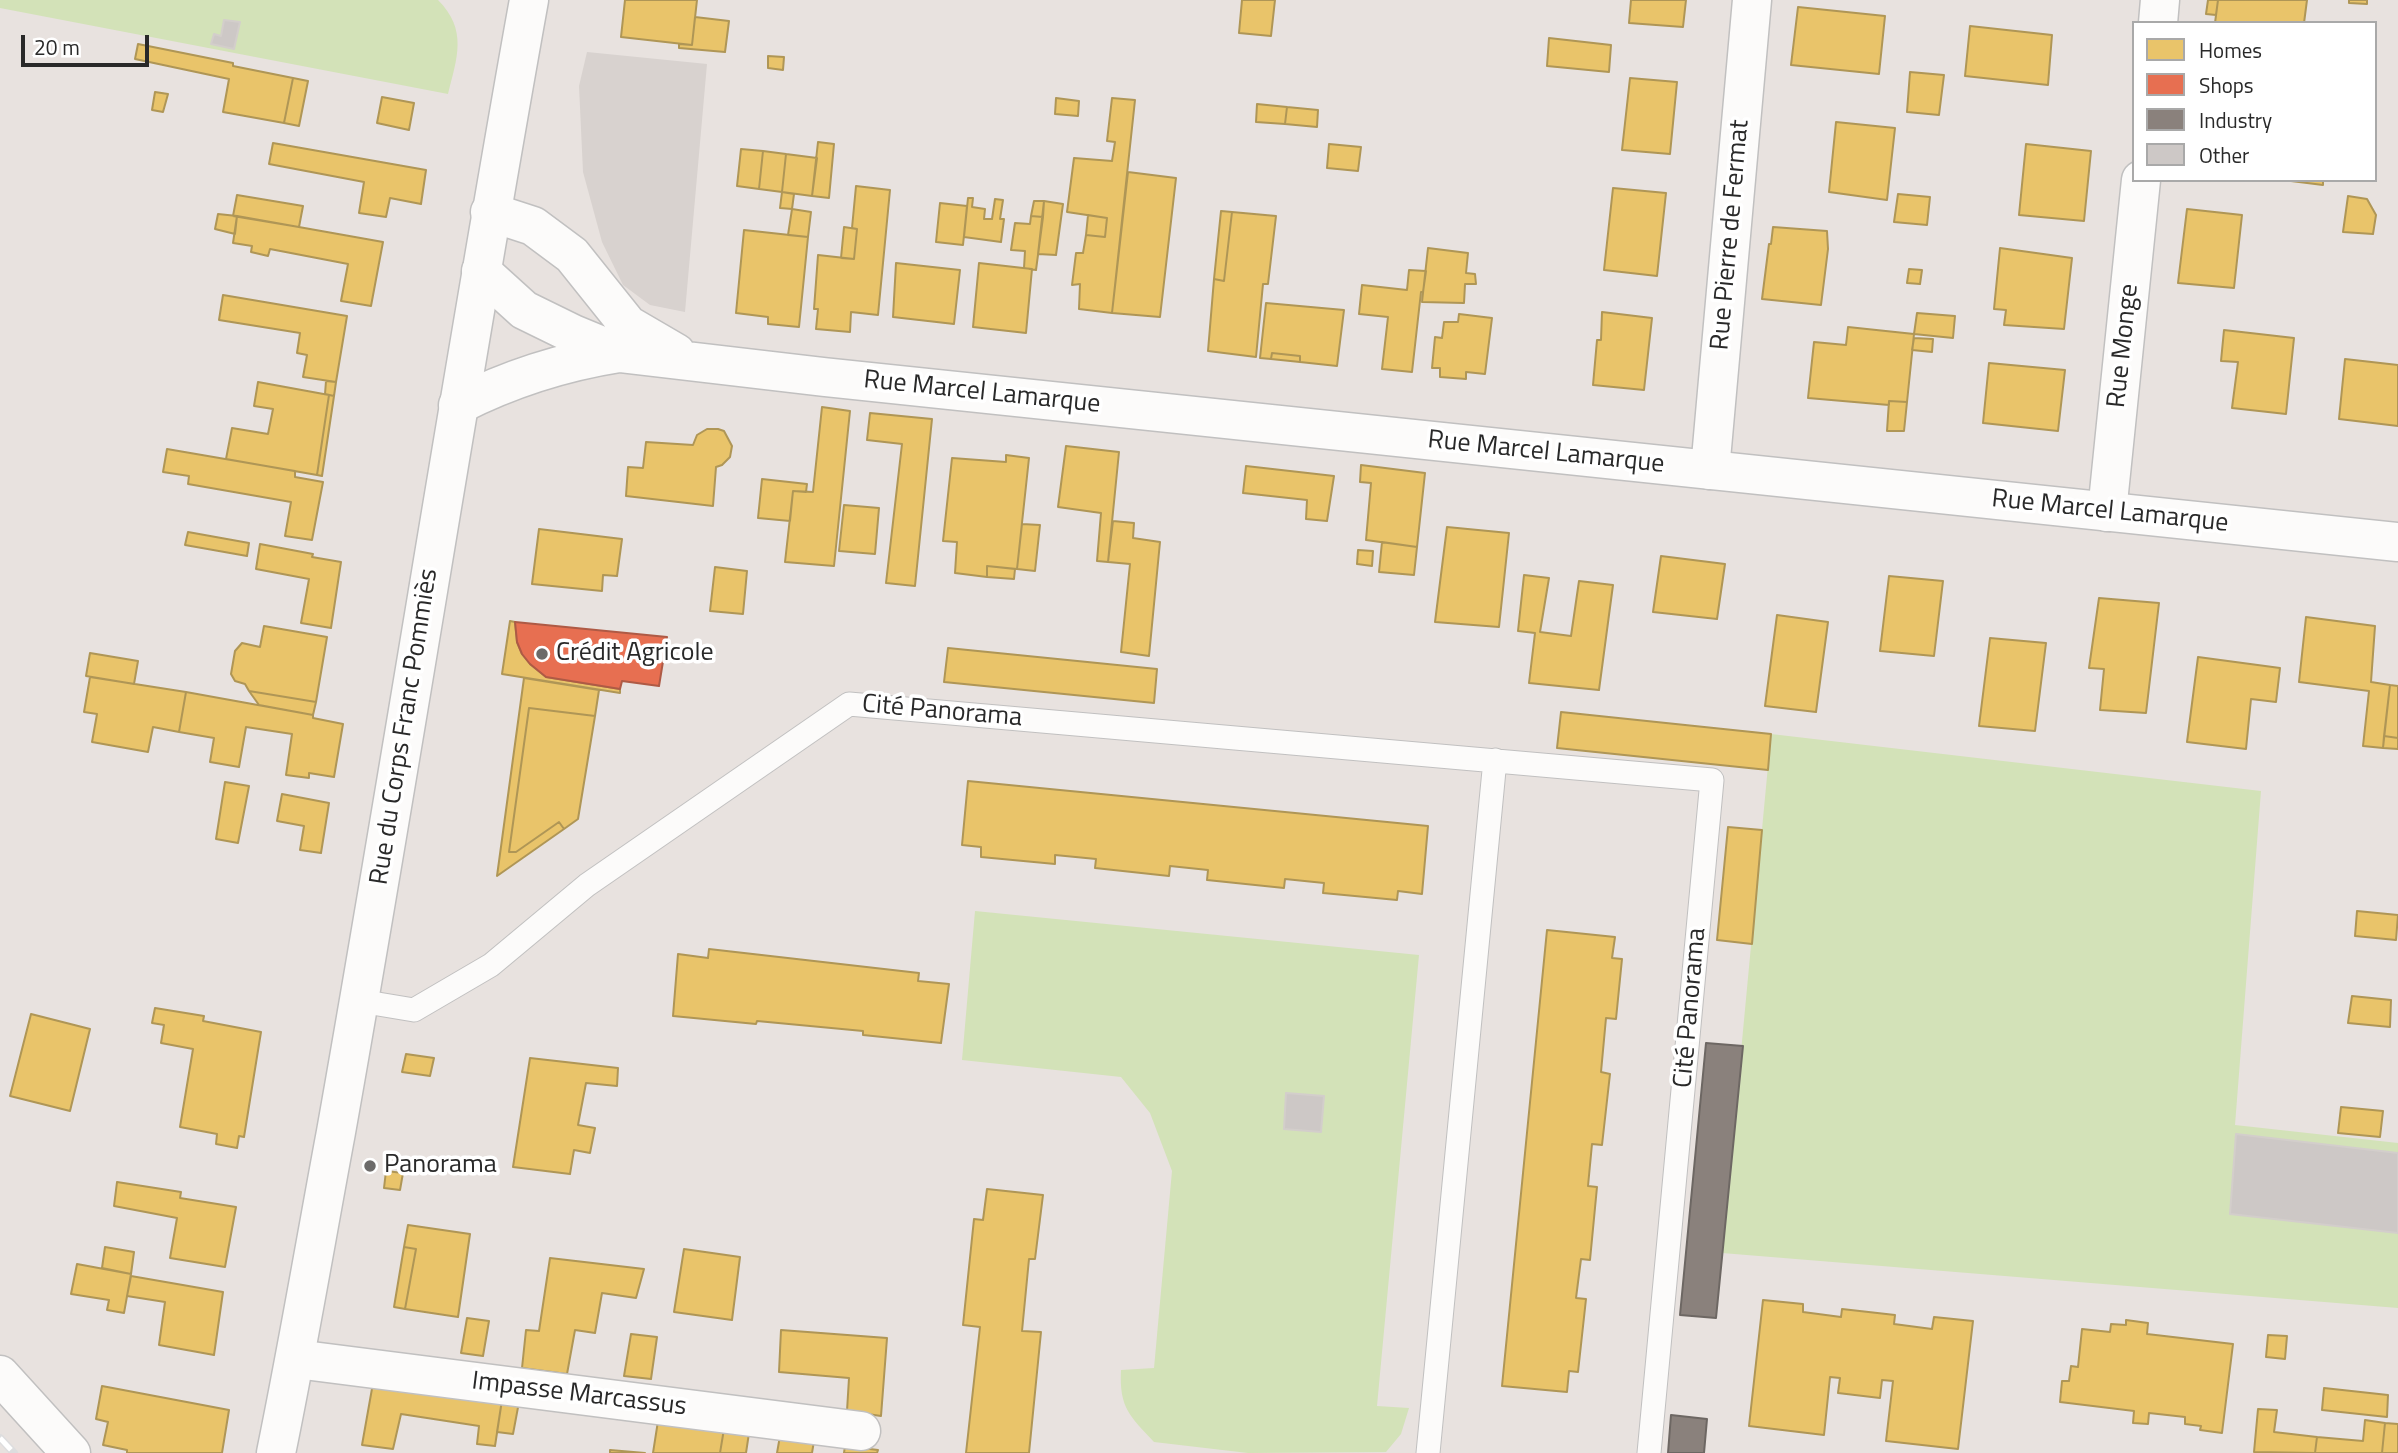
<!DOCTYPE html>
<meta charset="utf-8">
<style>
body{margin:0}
#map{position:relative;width:2398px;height:1453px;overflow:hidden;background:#e8e2df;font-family:"Titillium Web",sans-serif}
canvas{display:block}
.legend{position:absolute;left:2132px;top:21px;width:245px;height:161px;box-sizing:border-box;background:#fff;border:2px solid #a9a9a9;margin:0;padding:9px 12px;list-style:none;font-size:21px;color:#292929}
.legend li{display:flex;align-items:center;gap:14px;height:35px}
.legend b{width:35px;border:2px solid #a9a9a9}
.scale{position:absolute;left:21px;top:35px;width:128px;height:32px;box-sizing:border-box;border:4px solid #292929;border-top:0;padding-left:9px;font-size:21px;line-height:24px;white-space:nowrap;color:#292929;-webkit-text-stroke:5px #fff;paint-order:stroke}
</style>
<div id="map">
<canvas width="2398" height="1453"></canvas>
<ul class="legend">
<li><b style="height:19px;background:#e9c46a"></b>Homes</li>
<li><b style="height:19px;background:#e76f51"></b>Shops</li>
<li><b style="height:19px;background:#8a817c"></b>Industry</li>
<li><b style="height:19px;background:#cdc8c6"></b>Other</li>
</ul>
<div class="scale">20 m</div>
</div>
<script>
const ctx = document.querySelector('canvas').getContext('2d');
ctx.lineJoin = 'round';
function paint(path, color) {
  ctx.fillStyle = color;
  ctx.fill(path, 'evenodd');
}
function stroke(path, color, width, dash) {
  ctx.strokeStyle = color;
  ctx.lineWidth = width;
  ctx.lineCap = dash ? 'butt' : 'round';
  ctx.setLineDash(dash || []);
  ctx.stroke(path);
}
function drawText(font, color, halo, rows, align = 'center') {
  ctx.font = font + ' "Titillium Web",sans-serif';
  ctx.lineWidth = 7;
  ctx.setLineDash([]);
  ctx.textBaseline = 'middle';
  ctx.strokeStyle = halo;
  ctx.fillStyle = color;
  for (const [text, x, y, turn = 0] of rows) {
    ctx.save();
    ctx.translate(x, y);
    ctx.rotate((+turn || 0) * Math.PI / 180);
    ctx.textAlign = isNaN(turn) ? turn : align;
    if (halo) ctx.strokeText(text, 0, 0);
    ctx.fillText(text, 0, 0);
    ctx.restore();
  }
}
paint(new Path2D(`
 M0 0H438C468 30 457 58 448 94L0 8Z
 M1771 734 2261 791 2235 1125 2398 1143V1308L1722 1253Z
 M975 911 1419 955 1377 1406 1409 1408 1401 1434 1386 1452 1248 1453 1154 1442C1130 1416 1119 1408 1121 1370L1154 1368 1172 1171 1150 1113 1121 1077 962 1060Z`), '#d3e2b8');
paint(new Path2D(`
 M587 52 707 64 685 312 650 305 623 285 602 242 583 172 579 86Z`), '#d8d2cf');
const homes = new Path2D(`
 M625 0H697L692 45 621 37Z
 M1242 0H1275L1271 36 1239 33Z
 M1631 0H1686L1683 27 1629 23Z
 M2208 0H2218L2216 15 2206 14Z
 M2218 0H2307L2304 23H2215Z
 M2349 0H2367V4L2349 3Z
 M1798 7 1885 16 1879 74 1791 65Z
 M695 17 729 21 725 52 679 48V44L692 45Z
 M1970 26 2052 35 2048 85 1965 76Z
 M1549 38 1611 45 1609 72 1547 66Z
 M138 44 233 63V66L293 78 284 123 223 112 229 79 135 59Z
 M768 56 784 57 783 70 768 68Z
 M1910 72 1944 75 1939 115 1907 112Z
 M293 78 308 81 299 126 284 123Z
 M1630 78 1677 82 1670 154 1622 150Z
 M155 92 168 94 163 112 152 110Z
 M382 97 414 103 409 130 377 123Z
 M1056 98 1079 101 1078 116 1055 114Z
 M1112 98 1135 100 1112 313 1079 309 1080 284 1072 285 1076 253H1083L1086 235 1105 237 1107 218 1067 212 1074 158 1112 161 1115 142 1107 141Z
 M1257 104 1287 107 1285 124 1256 122Z
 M1287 107 1318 110 1317 127 1285 124Z
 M1836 122 1895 128 1887 200 1829 192Z
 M818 142 834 144 829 198 812 196Z
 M273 143 426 170 421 204 390 198 386 217 359 213 364 182 269 164Z
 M1329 144 1361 147 1358 171 1327 168Z
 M2026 144 2091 151 2084 221 2019 215Z
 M741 149 763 151 759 189 737 186Z
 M763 151 786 154 782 192 759 189Z
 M786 154 817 158 812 196 782 192Z
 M1128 172 1176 178 1160 317 1112 313Z
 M2283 180H2323V185Z
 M856 186 890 190 878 315 851 312 850 332 816 329 818 309H814L818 255 854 259 857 229 852 228Z
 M1613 188 1666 193 1657 276 1604 270Z
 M782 192 794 194 792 209 780 208Z
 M1898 194 1930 197 1927 225 1894 222Z
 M237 195 303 206 299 227 233 216Z
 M2348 196 2367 199 2376 215 2373 234 2343 232Z
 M968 198H973L972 207 985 209 984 219H992L995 199 1003 200 1000 219H1004L1001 242 964 237Z
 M1034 201H1044L1043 217 1031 216Z
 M1044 201 1063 204 1056 255 1038 254Z
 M940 203 967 206 963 245 936 242Z
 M792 209 811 212 808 237 788 235Z
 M2187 209 2242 215 2234 288 2178 283Z
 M1221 211 1232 212 1224 281 1214 279Z
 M1232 212 1276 216 1268 284H1263L1256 357 1208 351 1214 279 1224 281Z
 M218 214 237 216 235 234 215 229Z
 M1088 215 1107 218 1105 237 1086 235Z
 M237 216 383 242 371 306 341 301 348 264 270 249 268 256 251 252 252 246 233 243Z
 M1031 216 1043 217 1036 270 1024 268 1025 251 1011 250 1015 223 1030 224Z
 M844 227 857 229 854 259 841 258Z
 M1773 227 1827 231 1828 249 1821 305 1762 299 1769 244H1771Z
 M744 230 808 237 799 327 768 324V317L736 313Z
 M1428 248 1468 253 1466 273 1475 274 1476 284H1465L1464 303 1422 302Z
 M2000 248 2072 258 2064 329 2004 325 2006 310 1994 309Z
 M896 263 960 270 954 324 893 317Z
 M979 263 1032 269 1026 333 973 327Z
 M1909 269 1922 270 1920 284 1907 283Z
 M1409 270 1426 271 1423 292H1421L1412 372 1382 369 1388 317 1359 314 1362 285 1407 290Z
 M223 295 347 316 336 382 303 377 307 355 297 353 300 333 219 320Z
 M1266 303 1344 310 1337 366 1300 362V356L1272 353 1271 359 1260 358Z
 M1602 312 1652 318 1644 390 1593 385 1597 340H1601Z
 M1917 313 1955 316 1953 338 1914 334Z
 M1459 314 1492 318 1485 374 1466 372V379L1440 377V368H1432L1435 337 1442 338 1444 322H1458Z
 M1848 327 1914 334 1907 402 1889 401V405L1808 398 1814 342 1846 345Z
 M2224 330 2294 338 2286 414 2232 408 2238 362 2221 361Z
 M1914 338 1933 339 1932 352 1912 350Z
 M1272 353 1300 356V362L1271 359Z
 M2345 359 2398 365V426L2339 419Z
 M1989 363 2065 370 2058 431 1983 423Z
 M326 381 336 382 334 396 325 394Z
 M258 382 329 395 317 475 226 459 232 428 268 434 273 409 254 406Z
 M329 395 334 396 322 476 317 475Z
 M1889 401 1907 402 1904 431H1887Z
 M822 407 850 411 834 566 785 562 793 491 813 492Z
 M870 413 932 419 915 586 886 583 902 444 867 440Z
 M707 429H718L724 431 732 446 730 457 722 465 716 467 713 506 626 496 628 467 643 468 646 442 693 445 697 435Z
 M1066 446 1119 452 1108 562 1097 561 1101 513 1058 507Z
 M167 449 295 471V477L323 482 312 540 285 536 291 502 188 484 189 476 163 472Z
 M1006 455 1029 458 1017 569 987 566V577L955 573 957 542 943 541 952 458 1006 462Z
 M1361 465 1425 473 1417 547 1366 540 1371 483 1360 482Z
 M1246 466 1334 476 1327 521 1306 519 1307 500 1243 493Z
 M762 479 807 484 806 492 793 491 790 521 758 518Z
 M844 505 879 508 875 554 839 551Z
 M1113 521 1134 523 1133 538 1160 542 1149 656 1121 652 1130 564 1108 562Z
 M1022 524 1040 525 1035 571 1017 569Z
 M1447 527 1509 533 1499 627 1435 622Z
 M539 529 622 539 617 576 603 575 602 591 532 584Z
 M188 532 249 543 247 556 185 545Z
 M1382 542 1417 547 1414 575 1379 572Z
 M260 544 313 554 312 557 341 562 331 628 301 623 309 579 256 569Z
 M1358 550 1373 551 1372 566 1357 564Z
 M1661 556 1725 564 1717 619 1653 612Z
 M987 566 1015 569 1014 579 987 577Z
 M715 567 747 571 743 614 710 611Z
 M1524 575 1549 578 1540 632 1571 636 1579 581 1613 585 1599 690 1529 683 1535 633 1518 631Z
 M1889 576 1943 581 1934 656 1880 651Z
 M2099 598 2159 603 2146 713 2100 710 2104 669 2089 668Z
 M1777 615 1828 622 1816 712 1765 706Z
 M2306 617 2375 626 2371 682 2390 685 2383 748 2363 746 2369 691 2299 682Z
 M510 621 515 622 517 642 522 654 530 664 546 677 620 689V693L502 674Z
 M264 626 327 637 316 702 249 691 245 684 235 681 231 674 235 651 242 643 260 647Z
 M1990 638 2046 643 2035 731 1979 726Z
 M948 648 1157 669 1154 703 944 682Z
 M90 653 138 661 134 684 86 676Z
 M2198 657 2280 668 2276 702 2251 699 2246 749 2187 742Z
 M90 677 186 692 179 732 153 727 148 752 92 742 97 714 84 712Z
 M524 678 599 690 595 716 529 708 509 852H516L559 822 564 829 497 876Z
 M2390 685 2398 686V738L2384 736Z
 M249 691 316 702 313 715 259 705Z
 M186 692 313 715V718L343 724 334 777 309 773V778L286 775 292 734 246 727 239 767 210 762 214 738 179 732Z
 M529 708 595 716 578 819 564 829 559 822 516 852H509Z
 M1561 712 1771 734 1768 770 1557 748Z
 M2384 736 2398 738V749L2383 748Z
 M968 781 1428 826 1422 894 1398 891 1397 900 1323 893 1324 883 1285 879 1284 888 1207 880 1208 870 1170 866 1169 876 1095 868 1096 859 1055 855V864L981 857V847L962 845Z
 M225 782 249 786 238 843 216 839Z
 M282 794 329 803 321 853 300 850 304 826 277 821Z
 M1728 827 1762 830 1752 944 1717 940Z
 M2357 911 2398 915 2396 940 2355 936Z
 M1547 930 1615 937 1612 958 1622 959 1616 1019 1606 1018 1601 1072 1610 1074 1602 1145 1592 1144 1588 1186 1597 1187 1590 1260 1581 1259 1576 1298 1586 1299 1578 1372 1569 1371 1567 1392 1502 1386Z
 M709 949 919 973 918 981 949 984 941 1043 863 1035V1031L757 1021 756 1024 673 1016 678 954 708 958Z
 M2352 996 2391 1000 2390 1027 2348 1023Z
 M155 1008 204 1016 203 1021 261 1032 244 1137 239 1136 237 1148 216 1144 217 1134 180 1127 193 1049 161 1043 164 1025 152 1023Z
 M31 1014 90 1029 70 1111 10 1096Z
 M406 1054 434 1058 430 1076 402 1072Z
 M530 1058 618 1068 617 1086 586 1083 578 1125 595 1128 590 1153 574 1150 570 1174 513 1167Z
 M2341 1107 2383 1111 2380 1137 2338 1133Z
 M386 1171 403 1173 400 1190 384 1188Z
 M117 1182 181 1192 180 1198 236 1207 225 1267 170 1258 177 1218 114 1206Z
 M987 1189 1043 1195 1035 1259H1029L1022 1331 1041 1332 1029 1453H966L980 1327 963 1325 974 1219 983 1220Z
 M408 1225 470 1234 458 1317 405 1309 416 1249 404 1247Z
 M105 1247 134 1252 131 1274 102 1268Z
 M404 1247 416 1249 405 1309 394 1307Z
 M684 1249 740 1257 732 1320 674 1312Z
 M550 1258 644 1269 636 1298 602 1293 595 1333 575 1330 567 1374 522 1368 526 1330 539 1331Z
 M77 1264 131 1274 124 1313 107 1310 109 1300 71 1294Z
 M131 1276 223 1292 214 1355 159 1345 165 1302 127 1296Z
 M1763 1300 1803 1304V1312L1841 1317 1842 1309 1895 1315 1894 1324 1932 1329 1934 1317 1973 1321 1958 1449 1886 1441 1893 1381 1882 1380 1880 1398 1838 1393 1840 1378 1830 1377 1824 1435 1749 1426Z
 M467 1318 489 1321 483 1356 461 1353Z
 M2126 1320 2148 1323 2147 1334 2233 1344 2222 1433 2200 1430 2201 1426 2185 1424V1417L2149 1413 2148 1424 2133 1423 2134 1411 2060 1402 2062 1381H2069L2071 1366 2078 1367 2082 1329 2110 1332 2111 1324 2126 1325Z
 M781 1330 887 1338 881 1416 847 1411 849 1378 779 1372Z
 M631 1334 657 1337 651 1379 624 1376Z
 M2268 1335 2287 1336 2285 1359 2266 1357Z
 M373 1383 502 1400 495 1446 477 1444 479 1426 401 1414 393 1449 362 1445Z
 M102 1386 229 1410 222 1453H127V1450L103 1445 108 1422 96 1419Z
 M2324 1388 2388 1395 2387 1417 2322 1410Z
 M502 1400 519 1402 513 1434 497 1432Z
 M2258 1409 2277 1410 2274 1432 2317 1437 2315 1453 2254 1452Z
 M2365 1420 2385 1423 2382 1453H2315L2317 1437 2363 1441Z
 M658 1421 724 1429 720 1453H653Z
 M2385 1423 2398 1424V1453H2382Z
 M724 1429 749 1433 746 1453H720Z
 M780 1436 814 1441 812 1453H777Z
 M845 1446 878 1450 877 1453H844Z
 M610 1450 645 1453H610Z`);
paint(homes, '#e9c46a');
stroke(homes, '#af9656', 2);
const shops = new Path2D(`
 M515 622 667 637 659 686 622 681 620 689 546 677 530 664 522 654 517 642Z`);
paint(shops, '#e76f51');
stroke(shops, '#ae5a45', 2);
const industry = new Path2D(`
 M1706 1043 1743 1046 1716 1318 1680 1315Z
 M1671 1415 1707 1419 1704 1453H1668Z`);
paint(industry, '#8a817c');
stroke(industry, '#6d6763', 2);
const building = new Path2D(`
 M224 20 240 22 234 49 211 44 214 34 221 36Z
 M1286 1093 1324 1096 1321 1132 1284 1129Z
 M2236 1134 2398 1153V1233L2230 1214Z`);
paint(building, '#cdc8c6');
stroke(building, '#d3cecb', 2);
const service = new Path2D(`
 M360 1001 414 1010 491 965 587 885 849 704 1712 780 1649 1453
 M1428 1453 1495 760`);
const minor = new Path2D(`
 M2158 23 2160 0
 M1710 470 1752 0
 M2107 512 2141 180
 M296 1359 861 1431
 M0 1375 71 1453`);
const tertiary = new Path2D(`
 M490 212 533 226 572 255 628 325 676 353
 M481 271 524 310 573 334 619 353 824 377 2398 542
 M458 405C509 379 562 362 619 353`);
const secondary = new Path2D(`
 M276 1453C298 1346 316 1239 336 1132 403 755 461 377 529 0`);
stroke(service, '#c1c0c0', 25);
stroke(minor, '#c1c0c0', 41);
stroke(tertiary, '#c1c0c0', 41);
stroke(secondary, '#c1c0c0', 41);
stroke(service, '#fcfbfa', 23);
stroke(minor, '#fcfbfa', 38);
stroke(tertiary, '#fcfbfa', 38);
stroke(secondary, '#fcfbfa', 38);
const rail = new Path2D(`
 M0 1438 14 1453`);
stroke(rail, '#ddddde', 8);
stroke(rail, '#fff', 5, [16]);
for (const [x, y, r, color] of [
 [542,654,7,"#6c6a69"],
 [370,1166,7,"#6c6a69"]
]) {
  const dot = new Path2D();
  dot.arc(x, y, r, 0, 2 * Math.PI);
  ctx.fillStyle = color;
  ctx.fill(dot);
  stroke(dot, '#fff', 2.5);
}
drawText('26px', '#292929', '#fff', [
 ["Rue Pierre de Fermat",1731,235,-85],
 ["Rue Monge",2124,346,-84],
 ["Rue Marcel Lamarque",982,393,6],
 ["Rue Marcel Lamarque",1546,453,6],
 ["Rue Marcel Lamarque",2110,512,6],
 ["Cité Panorama",942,712,5],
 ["Rue du Corps Franc Pommiès",405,727,-81],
 ["Cité Panorama",1691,1008,-85],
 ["Impasse Marcassus",579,1395,7]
]);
drawText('26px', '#292929', '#fff', [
 ["Crédit Agricole",556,654],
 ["Panorama",384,1166]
], 'left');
</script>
